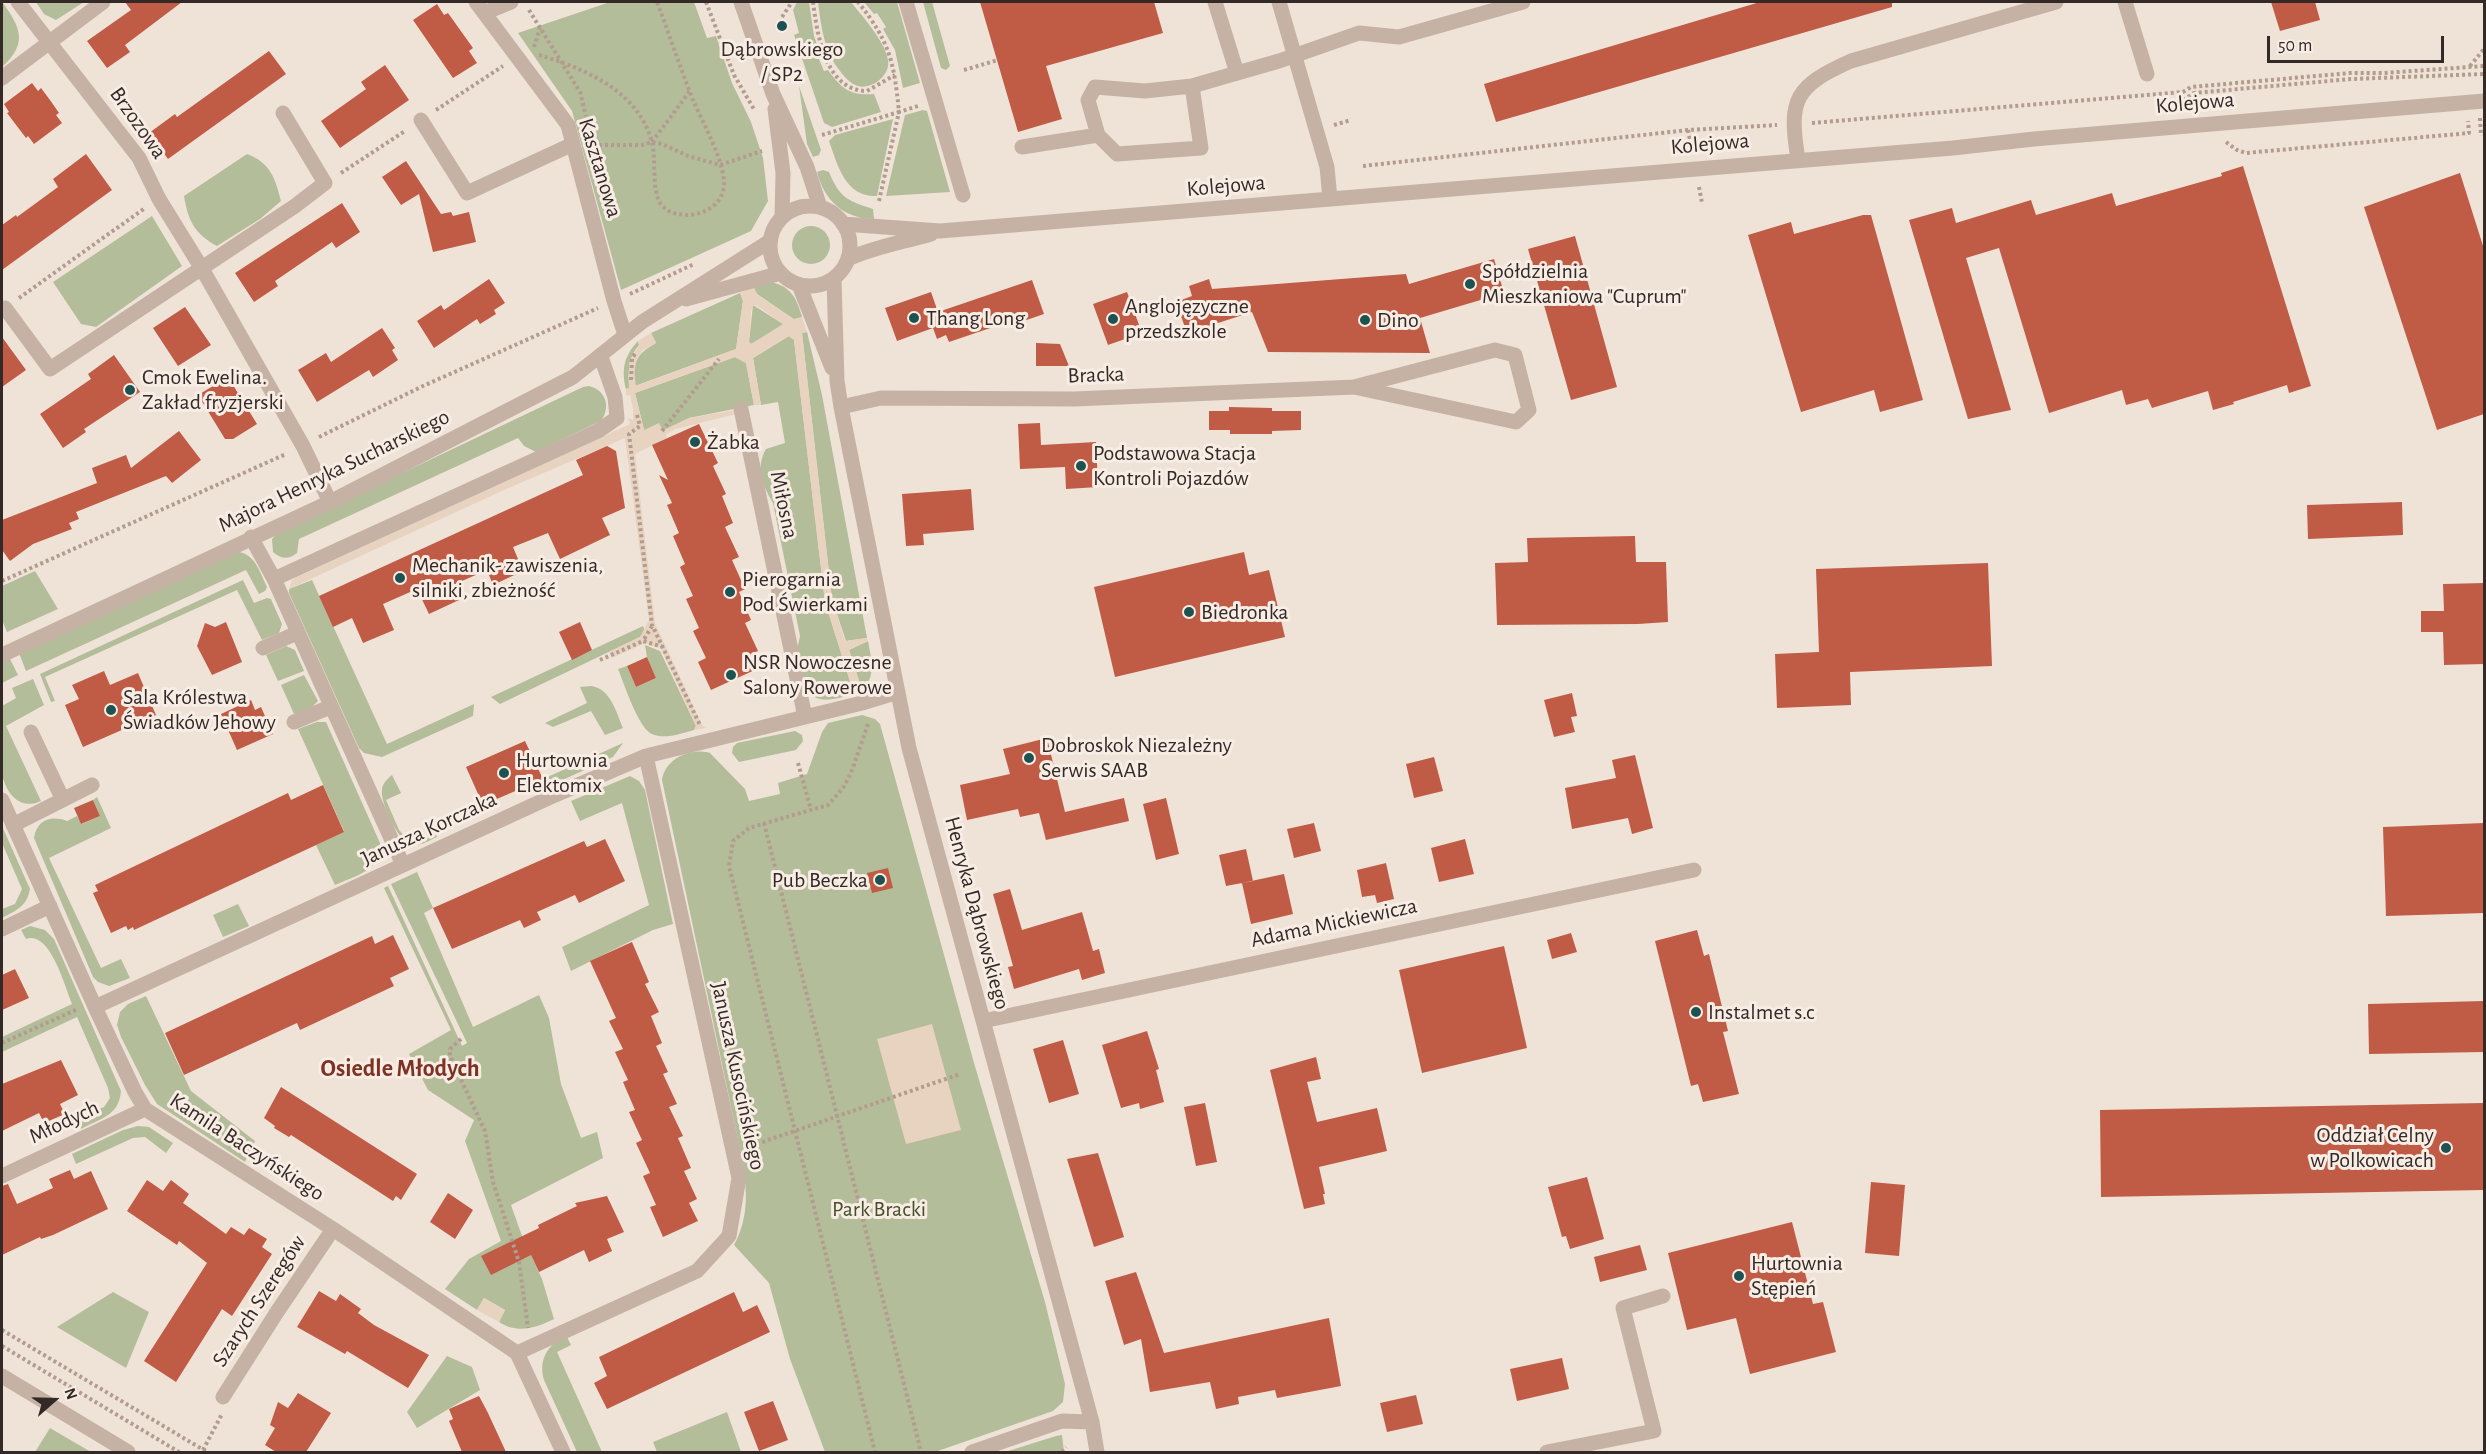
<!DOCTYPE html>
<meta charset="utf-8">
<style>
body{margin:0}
#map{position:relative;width:2486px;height:1454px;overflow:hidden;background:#efe3d8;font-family:"Alegreya Sans",sans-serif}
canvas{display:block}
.frame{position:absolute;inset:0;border:3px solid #332926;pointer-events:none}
.north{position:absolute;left:24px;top:1370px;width:60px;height:60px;-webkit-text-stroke:4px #f8ede4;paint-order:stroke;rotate:70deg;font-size:16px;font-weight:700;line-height:24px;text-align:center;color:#332926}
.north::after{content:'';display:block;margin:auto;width:21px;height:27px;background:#332926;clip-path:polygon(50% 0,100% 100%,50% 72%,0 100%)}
.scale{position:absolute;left:2267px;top:36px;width:177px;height:27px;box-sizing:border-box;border:3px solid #332926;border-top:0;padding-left:8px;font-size:18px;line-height:21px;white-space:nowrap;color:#332926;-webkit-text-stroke:4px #f8ede4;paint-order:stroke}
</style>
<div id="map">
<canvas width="2486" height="1454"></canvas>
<div class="frame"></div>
<div class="north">N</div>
<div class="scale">50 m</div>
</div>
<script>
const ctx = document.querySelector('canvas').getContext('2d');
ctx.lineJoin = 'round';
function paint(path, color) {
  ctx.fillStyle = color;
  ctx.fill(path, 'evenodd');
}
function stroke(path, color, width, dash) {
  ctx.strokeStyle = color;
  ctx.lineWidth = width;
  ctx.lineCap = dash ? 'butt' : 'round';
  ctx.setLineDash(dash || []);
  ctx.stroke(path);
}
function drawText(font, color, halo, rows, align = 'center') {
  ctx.font = font + ' "Alegreya Sans",sans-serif';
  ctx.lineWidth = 6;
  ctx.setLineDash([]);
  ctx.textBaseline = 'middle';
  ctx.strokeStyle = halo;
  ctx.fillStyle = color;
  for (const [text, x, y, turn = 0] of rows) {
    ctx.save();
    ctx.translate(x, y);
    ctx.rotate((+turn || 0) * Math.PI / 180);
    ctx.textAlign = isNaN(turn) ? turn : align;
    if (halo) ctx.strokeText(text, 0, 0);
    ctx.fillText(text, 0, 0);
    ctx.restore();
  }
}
paint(new Path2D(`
 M2 2C21 27 28 44 2 67Z
 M36 2H84L56 20 44 14Z
 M610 2H694L707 38 716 36 732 83 751 122 763 158 768 201 751 231 621 290 572 111 518 33Z
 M797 2H809L814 36 821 55 818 57 824 71 828 70C842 89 850 96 874 94L881 112 832 127 824 123 794 35 799 33 793 10Z
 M818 2H851C862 16 885 41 888 60 891 75 872 90 858 86 851 84 844 77 840 71 824 52 821 25 818 2Z
 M864 2H897L920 83 903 88 895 50 883 29 886 27 877 13 874 14Z
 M923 2H932L950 66 946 70 941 68Z
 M799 86 821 150 819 155 813 157 807 144Z
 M923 110 927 111 950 192 886 196 905 115Z
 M893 119 877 196C845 197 838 166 829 141L835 135Z
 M247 154C270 163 275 177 281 201L260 219 217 246C195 234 188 221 184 196Z
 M823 170 829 172C840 199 849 201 873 209L874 219C844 219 824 200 817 172Z
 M152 216 182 266 96 327 81 324 53 282Z
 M792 245a19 19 0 1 1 38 0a19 19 0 1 1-38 0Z
 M769 282C790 285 797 298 802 317L795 320 757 294 753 286Z
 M740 293 743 301 736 349 635 386C633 362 635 355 656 343L651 333Z
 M753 305 783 324 782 327 751 344 749 342Z
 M807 332 822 395 867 638 846 641 832 599 802 333Z
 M789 336 794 340 825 602 854 694C837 698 816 707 806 688L797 650 800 636 773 503C763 486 755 468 766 449L785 443 778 402 761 405 753 358Z
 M638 341 639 345C628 357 628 372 629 388L626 389C621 370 624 356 638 341Z
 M735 357 746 363 754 405 689 418 662 431 644 430 635 393Z
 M589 386C606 390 611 407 601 421L536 452 524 446 518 438 299 539 297 553C289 560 281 559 273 552L272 539 278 532 583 387Z
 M239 552C256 555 260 573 267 587L265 591 259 594 246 570 26 671 19 653Z
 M35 571 58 609 7 632 2 620V586Z
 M243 580 254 603 267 598 271 599 282 624 279 633 262 640 237 590 45 677 55 701 51 702 40 674Z
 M312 580 387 744 474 704 473 716 382 757 364 753 359 748 289 593V589Z
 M643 626 645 632 640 637 500 704 491 697Z
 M868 641C871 659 877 676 862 690L849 650Z
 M645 645 660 651 696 726 694 730C682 733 665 740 652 734 638 728 624 683 618 669L627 666 636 687 656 678 647 657Z
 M286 646 295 650 304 671 278 681 266 655Z
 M9 657 18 675 2 683V660Z
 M304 675 318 701 312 707 294 714 281 685Z
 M33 679 44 705 6 726 41 801C20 811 5 793 2 773 0 756 1 725 2 706L16 698 12 688Z
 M591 686C611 689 616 712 623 728L605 735 591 711 553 727 545 723 587 703 580 687Z
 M862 715 875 719 880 724 974 1063 1045 1302 1065 1384 1063 1402 1053 1411 935 1452H825L790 1359 769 1283 734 1245C748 1219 747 1196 744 1168L662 780C665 759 690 747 710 753L745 789 749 801 780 794 778 783 807 774 822 732 828 723Z
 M317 722H326L380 843C381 871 357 875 335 885L316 845 344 831 298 729Z
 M795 731 802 735 803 741 796 750 739 762 732 753 733 747 737 743Z
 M623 743 613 757 556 783 543 779Z
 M392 775 401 793 386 800 399 830 409 841 414 842 436 834 437 837C428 841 420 847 410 844 398 841 380 802 382 790 382 784 387 779 392 775Z
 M630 776 639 781 645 790 673 924 653 930 571 971 562 947 649 905 622 803 580 821 571 801Z
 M97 797 111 828 49 858 101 968 121 959 130 978 109 986 98 982 93 977 34 838C37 820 50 815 67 821L77 816 82 824 100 816 93 800Z
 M2 826 30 889C27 906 17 910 2 918V909L15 904 22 889 2 843Z
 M417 872 433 908 424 913 473 1027 539 995 549 1018 561 1084 581 1138 597 1132 603 1158 511 1205 522 1236 542 1279 554 1319C536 1328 517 1334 499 1322L505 1310 484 1298 477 1310 445 1289 469 1259 501 1241 465 1141 474 1120 428 1090 409 1054 451 1030 384 888 388 886 462 1046 467 1043 391 884Z
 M238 904 249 926 223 937 213 915Z
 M30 926 45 930 54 939 121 1091C119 1116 101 1118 81 1129L77 1119 104 1107 110 1098 108 1088 77 1017 2 1052V1037L72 1004C65 987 50 930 26 939L21 930Z
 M146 996 191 1091 255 1141 245 1162 157 1104 145 1085 121 1037 117 1025 120 1012 128 1004Z
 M138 1126 149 1127 173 1143 166 1153 145 1137 133 1138 76 1164 72 1154 123 1130Z
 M113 1292 149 1312 126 1368 57 1327Z
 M566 1335 571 1345 557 1352 602 1452H577L544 1380C538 1359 548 1345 566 1335Z
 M447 1356 472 1367 480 1390 417 1428 407 1412Z
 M727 1412 741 1452H657L653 1442Z
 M50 1428 91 1452H35Z
 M1062 1435 1064 1452H1005L1056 1436Z`), '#b4bd99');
paint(new Path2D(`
 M753 286 757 295 794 319 802 317 807 332 802 333 832 599 845 641 867 638 868 641 849 650 862 690 854 694 825 602 794 340 789 336 753 358 761 405H754L746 363 735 357 635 393 644 430 659 423 663 431 689 418 736 410V414L676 429 666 434 667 438 635 454 655 623 702 725 706 728 694 730 696 726 661 649 645 643 612 658 609 652 640 637 649 620 625 438 504 490 289 589 292 580 297 577 630 424 628 418 633 420V409L630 395 626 396V389L629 388V363L639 345 638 341 651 333 656 343 643 350 637 358 634 372 636 386 736 349 743 301 740 293ZM756 305 783 324 751 344 749 342 751 312 753 306Z
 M932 1024 961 1130 906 1144 877 1039Z
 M484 1298 505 1310 499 1322 477 1310Z`), '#e7d3c0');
paint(new Path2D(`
 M125 2H182L125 45 130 52 107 68 87 41 131 10Z
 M980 2H1154L1163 33 1046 66 1062 119 1018 132Z
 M1760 2H1892V7L1496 122 1484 84Z
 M2271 2H2315L2320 20 2280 31Z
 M437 4 444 15 448 13 473 48 469 51 477 63 453 78 413 20Z
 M269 51 286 74 168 159 149 133 175 114 177 117Z
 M385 65 409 100 340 148 321 121 366 89 361 82Z
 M32 83 38 91 41 88 50 100 59 113 56 115 62 123 34 144 28 136 26 138 7 113 9 112 4 104Z
 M86 154 112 190 2 270V225L16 215 17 217 58 187 53 179Z
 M406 161 441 214 451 212 453 216 469 212 476 242 433 252 419 194 401 205 382 177Z
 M2243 166 2311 386 2289 393 2287 385 2233 402 2234 404 2213 410 2208 391 2152 408 2148 399 2126 405 2122 390 2049 413 1999 248 1966 258 2011 410 1968 419 1909 220 1952 208 1956 223 2031 200 2036 215 2112 193 2116 206 2222 176 2221 173Z
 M2460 173 2484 249V414L2437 430 2364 207Z
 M342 203 360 232 336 248 332 242 275 281 278 286 254 302 235 273Z
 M1863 215H1871L1923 400 1880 412 1874 390 1801 412 1748 235 1791 222 1794 234Z
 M1575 236 1617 387 1571 400 1528 249Z
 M1494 259 1504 293 1420 318 1430 353 1268 352 1252 312 1187 333 1176 302 1192 296 1189 286 1209 279 1212 289 1406 274 1409 284Z
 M489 279 505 303 494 310 496 314 480 324 477 319 434 348 417 321 441 305 444 310Z
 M1032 280 1044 314 1012 325 1011 321 949 342 946 335 937 339 933 328 897 341 885 308 931 292 938 312Z
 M1127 292 1142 333 1108 345 1093 304Z
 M185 307 211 345 178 366 153 328Z
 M382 328 395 348 392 350 398 360 373 377 369 370 317 402 298 370 326 353 331 362Z
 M2 337 26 370 2 387Z
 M1036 343 1060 344 1069 366H1036Z
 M114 355 140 392 84 429 86 432 63 448 40 414 91 379 88 374Z
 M228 377 257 424 233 439H225L198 395Z
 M1229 407 1272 408V411H1301V430L1272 431V434H1230V430H1209V411H1229Z
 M1040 423 1041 445 1096 442 1098 487 1066 489 1065 467 1020 469 1018 424Z
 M699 424 718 463 713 466 726 494 722 496 733 523 725 527 739 557 732 560 745 589 739 592 751 620 745 623 758 651 750 654 757 669 711 690 698 662 706 658 693 631 699 628 686 599 693 596 680 567 685 564 673 536 679 533 667 505 672 503 659 475 668 480 652 445Z
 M179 431 201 460 172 483 166 476 76 512 79 519 69 523 72 529 33 544 10 561 2 550V520L97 483 92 468 126 455 131 468Z
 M607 446 616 451 625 508 602 518 610 535 560 559 548 533 513 547 523 571 493 585 487 570 453 585 459 600 429 614 417 589 383 604 394 630 363 643 352 618 333 627 319 596 583 475 576 460Z
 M971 489 974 530 923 534 924 545 906 546 902 494Z
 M2402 502 2403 535 2308 539 2307 505Z
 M1635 536 1636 562H1666L1668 622 1638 624 1497 625 1495 563 1528 562 1527 538Z
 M1244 552 1249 575 1269 570 1285 637 1115 677 1094 587Z
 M1988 563 1992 666 1850 672 1851 705 1777 708 1775 654 1819 652 1816 569Z
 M2484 583V664L2444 665 2443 632H2421V611H2444L2443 584Z
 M226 622 242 662 212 675 197 646 205 623 215 627Z
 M580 622 592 650 572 660 559 632Z
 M647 657 656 678 636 687 627 666Z
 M104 671 110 685 138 673 156 715 83 747 65 705 79 699 72 685Z
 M1572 693 1577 716 1571 717 1575 732 1554 737 1544 700Z
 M251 700 255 710 261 707 273 734 237 750 221 714Z
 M1047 738 1065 812 1124 798 1129 821 1046 840 1039 813 1020 817 1018 809 967 820 960 785 1010 774 1003 749Z
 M525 741 543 779 483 805 466 767Z
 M1635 755 1653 828 1632 834 1628 818 1572 829 1565 788 1616 778 1612 760Z
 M1434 757 1443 791 1414 798 1406 764Z
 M323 785 344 832 134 930 133 927 128 930 126 926 111 933 93 893 98 891 95 885 288 793 291 800Z
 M1166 798 1179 854 1156 860 1143 804Z
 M93 800 100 816 81 824 74 808Z
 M1314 823 1321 851 1294 858 1287 829Z
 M2484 823V913L2386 916 2383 827Z
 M605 839 625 881 579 903 575 895 537 912 541 920 524 928 520 920 452 949 433 908 584 841 587 847Z
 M1465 839 1474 874 1439 882 1431 848Z
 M1246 849 1253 881 1226 886 1219 855Z
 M1386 863 1394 899 1377 903 1375 895 1362 897 1357 870Z
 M888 868 893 888 872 893 867 873Z
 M1284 874 1293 914 1251 924 1242 883Z
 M1010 889 1022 930 1082 912 1093 951 1099 949 1105 973 1082 980 1079 969 1014 989 1008 967 1013 966 993 894Z
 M1697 930 1704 956 1709 954 1728 1031 1723 1032 1739 1094 1703 1102 1698 1084 1691 1086 1655 941Z
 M1571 933 1577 952 1552 959 1547 940Z
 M393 935 409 969 390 978 394 986 300 1030 297 1023 184 1075 165 1033 372 936 375 944Z
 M632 942 649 982 645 984 659 1012 651 1016 662 1043 656 1046 668 1072 663 1074 677 1104 669 1107 683 1136 678 1138 691 1168 684 1171 697 1199 689 1203 698 1221 663 1237 650 1207 656 1205 643 1176 650 1173 636 1143 642 1140 629 1112 635 1110 623 1082 628 1080 615 1052 623 1049 609 1021 616 1018 590 961Z
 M1504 946 1527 1048 1422 1073 1399 970Z
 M15 969 29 998 2 1010V975Z
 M2484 1001V1052L2369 1054 2368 1004Z
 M1147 1031 1159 1069 1156 1070 1164 1102 1140 1109 1139 1103 1121 1108 1102 1045Z
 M1063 1040 1079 1094 1049 1103 1033 1049Z
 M1316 1057 1321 1079 1307 1082 1317 1122 1377 1108 1387 1151 1319 1167 1325 1194H1323L1325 1204 1304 1209 1270 1070Z
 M61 1060 78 1095 60 1104 65 1114 44 1123 39 1113 2 1131V1084Z
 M281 1087 417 1174 401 1200 396 1196 393 1201 291 1135 289 1137 274 1128 275 1126 264 1118Z
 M1205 1103 1217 1162 1196 1166 1184 1107Z
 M2484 1103V1190L2101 1197 2100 1110Z
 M1098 1153 1124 1237 1094 1247 1067 1159Z
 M70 1170 74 1179 91 1171 108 1209 53 1235 41 1239 40 1237 2 1255V1186L8 1184 17 1204 53 1188 49 1179Z
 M1587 1177 1604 1239 1570 1249 1566 1236 1562 1237 1548 1187Z
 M147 1180 163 1191 171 1180 189 1194 183 1203 226 1234 231 1227 244 1235 249 1228 267 1239 262 1247 272 1254 232 1316 222 1309 176 1382 144 1361 207 1263 179 1241 177 1245 127 1211Z
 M1871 1182 1905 1185 1899 1256 1865 1253Z
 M448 1193 473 1210 455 1239 430 1222Z
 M607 1196 624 1232 607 1239 612 1251 589 1262 584 1250 539 1272 531 1255 491 1275 481 1256 539 1228 538 1225 577 1206 575 1203Z
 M1792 1222 1813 1304 1823 1302 1836 1352 1750 1374 1736 1318 1687 1330 1668 1253Z
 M1640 1245 1647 1270 1600 1282 1594 1257Z
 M1136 1272 1164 1353 1329 1318 1341 1386 1277 1398 1275 1390 1238 1397 1239 1404 1216 1409 1210 1382 1150 1392 1141 1339 1124 1345 1105 1281Z
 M319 1291 336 1301 340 1294 361 1309 358 1313 374 1325 429 1355 408 1388 347 1351 345 1354 297 1327Z
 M734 1292 743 1312 757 1305 770 1332 607 1409 594 1383 607 1376 599 1357Z
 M1562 1358 1569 1389 1517 1401 1510 1369Z
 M298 1393 331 1413 306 1452H276L265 1445 275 1428 270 1425 278 1402 288 1408Z
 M1416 1395 1423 1424 1387 1432 1380 1403Z
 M479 1396 488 1413 506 1452H462L449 1421 453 1419 449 1409Z
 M773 1401 788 1440 759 1451 744 1412Z`), '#c05b46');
stroke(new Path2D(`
 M706 2 734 75 755 111
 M813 2C817 33 825 91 867 91L895 75
 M529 10 580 92 586 116
 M782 17 792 2
 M534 47 540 28
 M539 55C586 69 638 91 652 142 656 158 652 187 659 201 670 225 727 218 724 180 721 155 703 123 693 100 680 67 669 34 657 2
 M2470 66 2484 49
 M964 70 998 60
 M2173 107 2194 93 2351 79 2484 74
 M436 110 503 66
 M2480 118 2481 136
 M1812 123 2183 92 2191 87 2350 73H2384L2484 66
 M1334 125 1351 120
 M1688 130 1692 150
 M822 135 899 112C894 62 890 42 858 2
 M652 142 690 91
 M2226 142 2237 150 2246 153 2469 133 2468 121
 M593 145H642L652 142 662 144 688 156 720 165 762 151
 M1363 166 1688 130 1777 125
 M341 173 405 131
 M1699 187 1702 203
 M879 201 899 112 918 106
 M630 294 694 264
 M19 298 145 208
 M631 380 632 358 636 353
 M637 415 640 426 629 434 652 625 700 725
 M662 431 719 359
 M319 437 423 386 598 308
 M2 581 286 454
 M652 626 643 641 663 647
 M600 660 643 641
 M868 724 851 773 843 788 828 805 749 828 733 841 729 866 875 1452
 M798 763 811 810
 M764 823 921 1452
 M461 1039 450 1049V1056L485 1131 493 1182 519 1262 528 1328
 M2 1043 78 1009
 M751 1146 960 1074
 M2 1330 207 1452
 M2 1346 179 1452
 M203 1450 222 1414
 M1062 1452 1066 1447`), '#b29c8f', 4, [3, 3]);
stroke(new Path2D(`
 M18 2 139 158 159 199 201 267 303 446 330 502
 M476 2 568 125 614 301 625 335
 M741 2 773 94 807 167 820 207
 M906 2 963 195
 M1215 2 1237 73
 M1279 2 1327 167 1330 199
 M2125 2 2147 74
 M484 13 511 2
 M2 78 103 2
 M775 109 783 173 782 217
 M421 120 467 193 573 144
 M1098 135 1088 100 1095 87 1145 91 1192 86 1279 61 1359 33 1399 37 1523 2
 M1022 147 1098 135 1117 154 1201 148 1192 86
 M1798 159C1788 99 1795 86 1851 61L2056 2
 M770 246a40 40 0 1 1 80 0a40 40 0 1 1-80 0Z
 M843 224 940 231 1953 148 2034 139 2484 101
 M848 259C874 247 904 242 931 234
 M834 278 837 381 841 407 909 748 1092 1422 1097 1452
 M799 285 832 368
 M686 299 781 273
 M5 308 50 369 295 206 325 183 283 113
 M841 407 881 398 1074 399 1354 387 1495 350 1515 355 1529 410 1516 422 1354 387
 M741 409 805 717
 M251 537 274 579 403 865
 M274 579 598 431 617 418 615 397 601 357
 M263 648 297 633
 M2 655 330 502 573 377 642 322 770 241
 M294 722 330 707
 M31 732 63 800
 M2 800 95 1007 135 1092 145 1109 333 1229 517 1353 563 1452
 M13 825 92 785
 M2 929 50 906
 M95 1007 555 795 646 756 862 703 898 692
 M983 1021 1694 870
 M2 1176 145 1109
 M517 1353 697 1271 729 1236 739 1178 646 756
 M2 1376 128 1452
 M223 1397 277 1312 333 1229
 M972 1452 1062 1421 1092 1422
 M1547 1452 1654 1431 1623 1308 1663 1296`), '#c6b2a5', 15);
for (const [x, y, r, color] of [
 [782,26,6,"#1e5251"],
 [1470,284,6,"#1e5251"],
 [914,318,6,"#1e5251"],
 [1113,319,6,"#1e5251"],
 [1365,320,6,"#1e5251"],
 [130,390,6,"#1e5251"],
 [695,442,6,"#1e5251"],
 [1081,466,6,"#1e5251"],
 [400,578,6,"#1e5251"],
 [730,592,6,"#1e5251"],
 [1189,612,6,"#1e5251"],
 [731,675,6,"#1e5251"],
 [111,710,6,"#1e5251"],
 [1029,758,6,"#1e5251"],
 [504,773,6,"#1e5251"],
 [880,880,6,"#1e5251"],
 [1696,1012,6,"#1e5251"],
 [2446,1148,6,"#1e5251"],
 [1739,1276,6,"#1e5251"]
]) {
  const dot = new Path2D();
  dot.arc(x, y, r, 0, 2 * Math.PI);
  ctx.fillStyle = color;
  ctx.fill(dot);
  stroke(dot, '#f8ede4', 2);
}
drawText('22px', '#332926', '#f8ede4', [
 ["Dąbrowskiego",782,49,"center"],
 ["/ SP2",782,74,"center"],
 ["Spółdzielnia",1482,271],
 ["Mieszkaniowa \"Cuprum\"",1482,296],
 ["Anglojęzyczne",1125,306],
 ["przedszkole",1125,331],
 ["Thang Long",926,318],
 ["Dino",1377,320],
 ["Cmok Ewelina.",142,377],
 ["Zakład fryzjerski",142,402],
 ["Żabka",707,442],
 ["Podstawowa Stacja",1093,453],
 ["Kontroli Pojazdów",1093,478],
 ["Mechanik- zawiszenia,",412,565],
 ["silniki, zbieżność",412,590],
 ["Pierogarnia",742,579],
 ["Pod Świerkami",742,604],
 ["Biedronka",1201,612],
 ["NSR Nowoczesne",743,662],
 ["Salony Rowerowe",743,687],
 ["Sala Królestwa",123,697],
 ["Świadków Jehowy",123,722],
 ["Dobroskok Niezależny",1041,745],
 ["Serwis SAAB",1041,770],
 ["Hurtownia",516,760],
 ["Elektomix",516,785],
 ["Pub Beczka",868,880,"right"],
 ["Instalmet s.c",1708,1012],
 ["Oddział Celny",2434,1135,"right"],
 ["w Polkowicach",2434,1160,"right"],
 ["Hurtownia",1751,1263],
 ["Stępień",1751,1288]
], 'left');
drawText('22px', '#332926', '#f8ede4', [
 ["Kolejowa",2195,103,-5],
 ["Brzozowa",138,123,55],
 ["Kolejowa",1710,144,-5],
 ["Kasztanowa",600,168,73],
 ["Kolejowa",1226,186,-5],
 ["Bracka",1096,375,-2],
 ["Majora Henryka Sucharskiego",334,471,-26],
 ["Miłosna",784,505,78],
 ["Janusza Korczaka",429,829,-25],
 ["Henryka Dąbrowskiego",977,913,75],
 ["Adama Mickiewicza",1334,923,-12],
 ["Janusza Kusocińskiego",738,1076,78],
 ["Młodych",64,1122,-25],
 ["Kamila Baczyńskiego",247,1147,33],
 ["Szarych Szeregów",259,1301,-57]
]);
drawText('22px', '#454f2b', '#f8ede4', [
 ["Park Bracki",879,1209]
]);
drawText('bold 24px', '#7d3223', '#f8ede4', [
 ["Osiedle Młodych",400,1069]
]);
</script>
